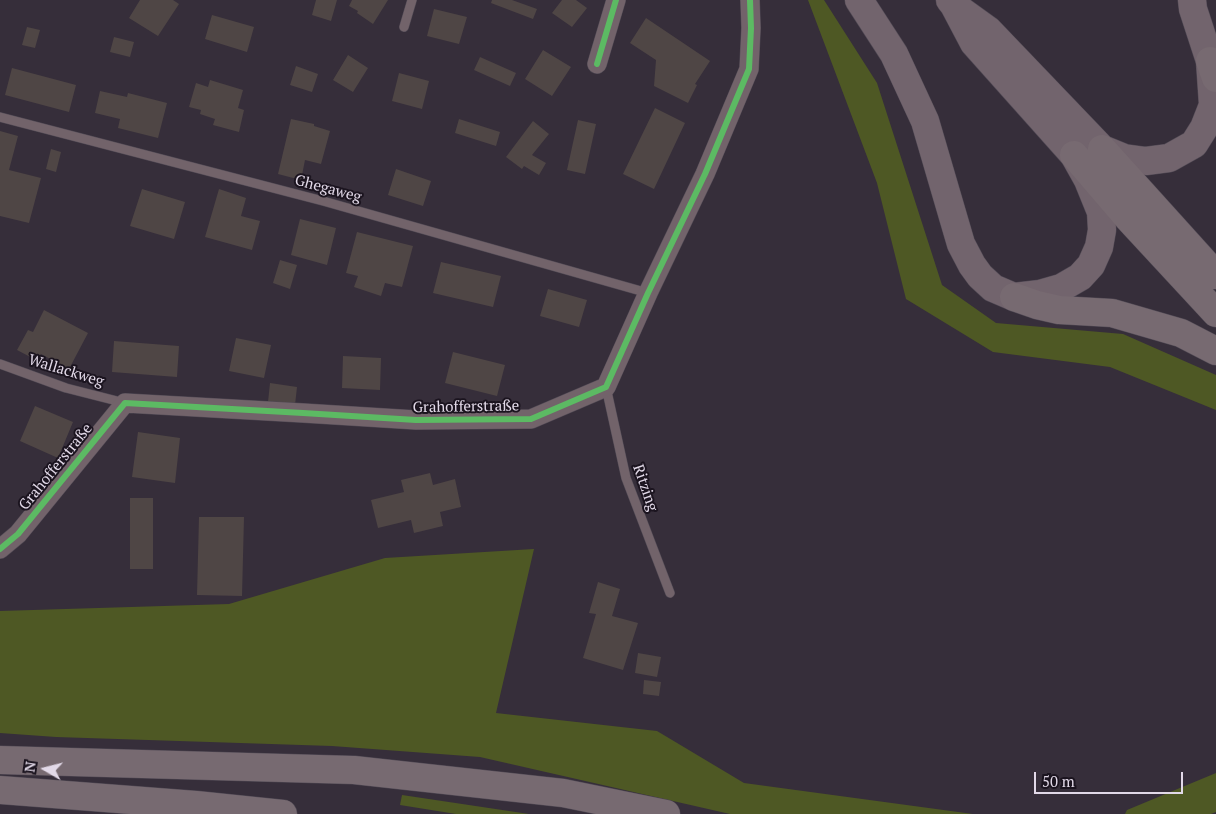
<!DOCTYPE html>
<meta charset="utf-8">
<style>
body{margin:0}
#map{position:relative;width:1216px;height:814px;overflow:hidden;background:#362e3a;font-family:"PT Serif",serif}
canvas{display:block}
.north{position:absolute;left:20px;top:744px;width:50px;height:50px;-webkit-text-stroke:4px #1b141f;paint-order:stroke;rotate:278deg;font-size:14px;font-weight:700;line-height:20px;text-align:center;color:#e2d9e8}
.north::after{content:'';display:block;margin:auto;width:18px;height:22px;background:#e2d9e8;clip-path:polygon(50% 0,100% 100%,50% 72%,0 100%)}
.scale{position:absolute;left:1034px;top:772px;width:149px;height:22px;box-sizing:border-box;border:2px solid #e2d9e8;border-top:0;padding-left:6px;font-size:15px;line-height:18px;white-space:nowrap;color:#e2d9e8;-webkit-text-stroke:4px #1b141f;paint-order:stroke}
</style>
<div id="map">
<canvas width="1216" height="814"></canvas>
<div class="north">N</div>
<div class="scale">50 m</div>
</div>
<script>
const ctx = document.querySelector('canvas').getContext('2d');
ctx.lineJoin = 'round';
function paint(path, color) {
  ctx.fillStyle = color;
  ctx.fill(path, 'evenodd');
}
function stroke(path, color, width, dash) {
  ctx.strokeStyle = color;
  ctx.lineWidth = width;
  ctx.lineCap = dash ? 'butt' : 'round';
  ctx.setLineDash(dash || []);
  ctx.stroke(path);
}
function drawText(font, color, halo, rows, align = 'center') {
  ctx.font = font + ' "PT Serif",serif';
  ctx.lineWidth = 4;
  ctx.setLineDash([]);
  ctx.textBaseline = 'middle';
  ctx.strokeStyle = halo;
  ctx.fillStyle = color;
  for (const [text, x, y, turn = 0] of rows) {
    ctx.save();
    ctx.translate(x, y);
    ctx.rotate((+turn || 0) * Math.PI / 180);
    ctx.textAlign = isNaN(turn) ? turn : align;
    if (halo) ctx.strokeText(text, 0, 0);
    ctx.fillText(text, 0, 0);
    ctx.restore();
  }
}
paint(new Path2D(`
 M808 0H824L877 83 942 285 996 323 1123 334 1216 375V410L1110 367 993 352 906 299 877 183Z
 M534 549 496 713 657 731 744 783 973 814H730L480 757 332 746 56 737 0 733V611L229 604 385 558Z
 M1216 773V812L1211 814H1125L1127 810Z
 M402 795 529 814H456L400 805Z`), '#4e5824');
paint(new Path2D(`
 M140 0H173L179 4 158 36 129 18Z
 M316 0H337L331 21 312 15Z
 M352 0H388L373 24 357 13 358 11 349 6Z
 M492 0H512L537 9 533 19 491 3Z
 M562 0H576L587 8 572 27 552 13Z
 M434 9 467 17 459 44 427 36Z
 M212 15 254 27 247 52 205 39Z
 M646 18 710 61 695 84 697 85 688 103 654 86 656 60 630 43Z
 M27 27 40 30 35 48 22 45Z
 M114 37 134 42 130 57 110 52Z
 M543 50 571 67 552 96 525 79Z
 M348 55 368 68 353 92 333 80Z
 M480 57 516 73 510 86 474 70Z
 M296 66 318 74 312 92 290 85Z
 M12 68 76 85 69 112 5 95Z
 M399 73 429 81 422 109 392 101Z
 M210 80 243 90 238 108 244 110 239 132 213 125 215 119 200 114 201 110 189 107 196 83 208 87Z
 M100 91 127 97 128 93 167 103 158 138 118 128 120 119 95 113Z
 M655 108 685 123 654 189 623 174Z
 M291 119 314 124V126L330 131 321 164 305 160 301 180 278 174Z
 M459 119 500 132 496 146 455 133Z
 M578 120 596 124 585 174 567 170Z
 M533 121 549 134 532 155 546 163 539 175 524 166 522 169 506 157Z
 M0 131 18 136 9 170 41 178 29 223 0 216Z
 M51 149 61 152 56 172 46 169Z
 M396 169 431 181 423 206 388 195Z
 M142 189 185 202 174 239 130 226Z
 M219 189 246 198 241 216 260 221 252 250 205 237Z
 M300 219 336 228 327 265 291 255Z
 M357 232 413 246 402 287 385 283 381 296 354 287 358 276 346 273Z
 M280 260 297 265 290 289 273 283Z
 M441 262 501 276 493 307 433 293Z
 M548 289 587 300 579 327 540 316Z
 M44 310 88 333 69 369 41 354 38 361 17 350 28 330 33 332Z
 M236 338 271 345 264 378 229 371Z
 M114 341 179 346 177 377 112 372Z
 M453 352 505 365 497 396 445 383Z
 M343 356 381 358 380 390 342 388Z
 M270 383 297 387 295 405 268 402Z
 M35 406 73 422 58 458 20 441Z
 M138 432 180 438 175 483 132 477Z
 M430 473 433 485 455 479 461 507 440 512 443 526 414 533 411 520 378 528 371 500 404 492 401 480Z
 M130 498H153V569H130Z
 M199 517H244L242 596 197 595Z
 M598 582 620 589 612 616 638 623 623 670 583 658 596 614 589 613Z
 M638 653 661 657 657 677 635 673Z
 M644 680 661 682 659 696 643 694Z`), '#4f4645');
const lane = new Path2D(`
 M404 27 412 0
 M0 117 323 201 648 293
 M0 364 66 388 125 403
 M606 387 626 478 670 593`);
const street = new Path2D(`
 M597 64 616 0
 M0 549 18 534 125 403 303 413 416 420 531 419 606 387 648 293 705 174 749 69 751 28 750 0`);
const primary = new Path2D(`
 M859 0 894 54 925 121 961 244 972 265 980 276 993 288 1014 297 1040 294 1061 288 1080 277 1091 265 1099 247 1102 230 1101 212 1088 180 1074 155 974 43 954 5 950 0
 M963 12 988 30 1102 149 1124 158 1146 161 1169 158 1194 144 1204 128 1213 105 1210 61 1193 9 1192 0`);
const highway = new Path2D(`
 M1210 61 1216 78
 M1102 149 1216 275
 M1074 155 1128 218 1216 313
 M1014 297 1037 305 1059 310 1112 313 1181 333 1216 351
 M0 760 354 770 563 793 666 814
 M0 790 196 805 283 814`);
stroke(lane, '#514a55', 10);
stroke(street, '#514a55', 20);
stroke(primary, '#514a55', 29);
stroke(highway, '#514a55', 29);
stroke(lane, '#72636a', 9);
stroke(street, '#72636a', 19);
stroke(primary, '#72646d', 28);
stroke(highway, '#776a71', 28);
stroke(new Path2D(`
 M597 64 616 0
 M0 549 18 534 125 403 303 413 416 420 531 419 606 387 648 293 705 174 749 69 751 28 750 0`), '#5cba63', 6);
drawText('15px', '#e2d9e8', '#1b141f', [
 ["Ghegaweg",328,189,15],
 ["Wallackweg",66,371,17],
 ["Grahofferstraße",466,407,-1],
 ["Grahofferstraße",56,467,-51],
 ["Ritzing",645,488,71]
]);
</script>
